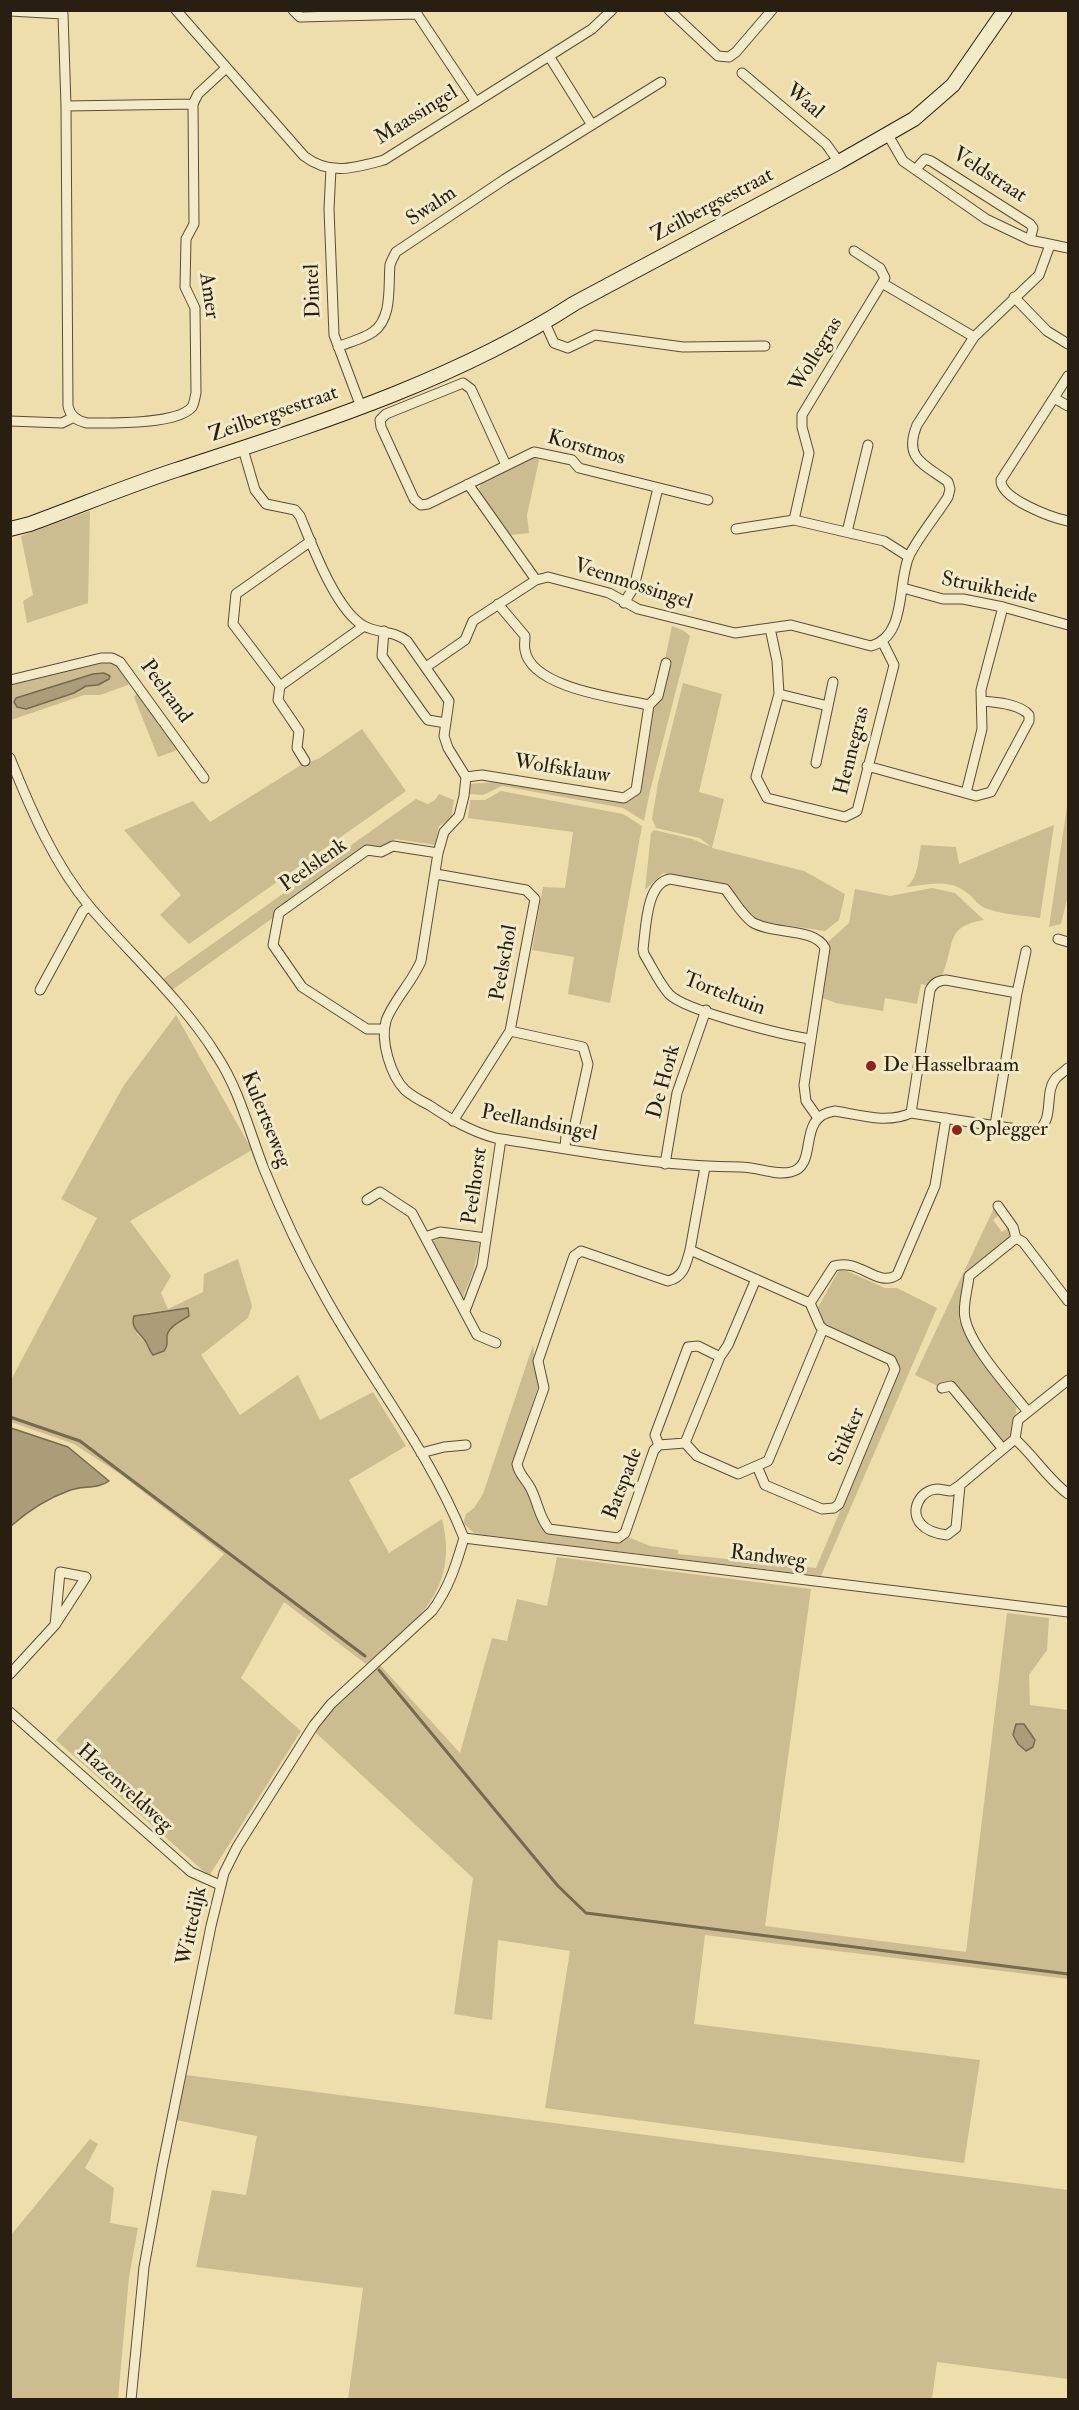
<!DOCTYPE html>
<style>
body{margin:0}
#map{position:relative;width:1079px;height:2410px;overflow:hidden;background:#eddeab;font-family:"IM FELL Double Pica",serif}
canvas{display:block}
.frame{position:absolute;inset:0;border:12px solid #281e12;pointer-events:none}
</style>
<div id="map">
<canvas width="1079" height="2410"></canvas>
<div class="frame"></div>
</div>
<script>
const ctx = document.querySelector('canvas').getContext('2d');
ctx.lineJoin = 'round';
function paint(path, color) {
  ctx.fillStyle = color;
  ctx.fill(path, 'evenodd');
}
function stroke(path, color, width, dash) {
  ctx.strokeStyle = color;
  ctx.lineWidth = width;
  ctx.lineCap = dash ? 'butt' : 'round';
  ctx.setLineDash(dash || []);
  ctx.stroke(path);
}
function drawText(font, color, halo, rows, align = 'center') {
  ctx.font = font + ' "IM FELL Double Pica",serif';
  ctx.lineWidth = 6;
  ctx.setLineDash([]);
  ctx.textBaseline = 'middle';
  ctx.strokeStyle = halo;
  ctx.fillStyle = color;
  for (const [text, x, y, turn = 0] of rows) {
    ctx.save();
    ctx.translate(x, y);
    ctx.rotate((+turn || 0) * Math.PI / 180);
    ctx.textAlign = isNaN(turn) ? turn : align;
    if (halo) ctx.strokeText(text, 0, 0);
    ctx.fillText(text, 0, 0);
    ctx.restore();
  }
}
paint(new Path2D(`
 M535 457 539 460 527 515 529 533 511 535 479 491 481 481Z
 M90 511 88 603 27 623 23 601 33 595 21 536Z
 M672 626 684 631 690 636 650 791 644 821 623 808 502 786 483 795 468 794 469 784 494 782 626 803 640 792 654 705 656 701 662 699 670 661 665 659Z
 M108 662 118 665 129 678 128 685 100 695H84L11 720 10 683ZM100 673 98 685 86 686 26 709 17 707 14 702 16 698Z
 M683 683 722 694 699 792 724 799 712 848 804 871 845 894 839 920 825 931 758 921 751 918 729 887 663 873 645 890 651 833 654 830 692 839 711 847 700 838 656 828 652 819 658 783Z
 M137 693 180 749 158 757 134 697Z
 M362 729 406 791 189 944 160 915 181 895 124 830 193 801 210 822 301 765 320 758Z
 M501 791 623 814 642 826 610 1003 568 994 574 957 532 950 543 887 565 888 573 832 468 818 470 800H485Z
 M439 794 454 800 451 819 439 826 435 845 395 839 385 847 368 845 276 910 274 917 172 990 163 979 416 799 428 804 435 800Z
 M1068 800V895L1061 924 1049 927Z
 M1054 825 1040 918C1023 915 1004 915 988 909 977 906 975 898 966 892 949 878 926 885 906 887 919 878 918 859 921 845L956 847 959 864Z
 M932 888 955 893 984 920C945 926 955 944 943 973 941 978 933 980 930 986L921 984 917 1004 885 998 883 1011 836 1003 820 997 828 942 849 923 855 889 890 896Z
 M176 1015 252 1150 130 1221 171 1276 161 1293 168 1309 203 1292 204 1274 238 1259 252 1306 248 1318 201 1355 240 1415 298 1375 320 1420 373 1392 406 1446 349 1480 351 1484 389 1553 442 1519C460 1591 415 1623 366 1664L284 1602 241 1678 301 1731 209 1876 56 1740 224 1554 120 1474 74 1444 11 1422V1380L97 1218 61 1199 124 1085ZM188 1308 189 1317 170 1329 167 1334 168 1342 148 1348 145 1342 137 1334 132 1321 145 1313Z
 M994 1208 999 1215 993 1220 1002 1232 1008 1228 1010 1231 1009 1237 965 1276 959 1320 1017 1403 1013 1436 1003 1446 952 1380 940 1387 915 1375Z
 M444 1236 469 1240 480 1244 473 1272 463 1297 433 1241Z
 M839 1270 847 1271 885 1288H897L937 1308 821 1576 484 1535 474 1533 463 1523 466 1514 474 1508 483 1494 533 1345 538 1387 514 1459 545 1526 573 1535 621 1542 628 1537 650 1546 678 1550V1554L816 1568 900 1369 893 1357 886 1352 823 1326 817 1309Z
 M557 1557 811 1589 765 1926 966 1952 1007 1613 1049 1618 1047 1650 1029 1675 1030 1705 1068 1710V1979L705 1935 694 2024 980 2060 964 2163 545 2108 570 1951 498 1940 492 2020 454 2014 473 1878 315 1732 340 1701 379 1664 460 1753 492 1638 507 1641 517 1599 547 1606Z
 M186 2075 1068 2190V2379L937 2362 932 2399H348L363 2288 196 2267 212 2190 246 2195 257 2136 176 2120Z
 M90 2139 98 2144 85 2168 114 2188 110 2223 138 2228 129 2277 118 2399H11V2235Z`), '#ccbd91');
const water = new Path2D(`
 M104 673 110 676 109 679 98 685 86 686 74 693 26 709 17 707 14 702 16 698 93 674Z
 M188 1308 189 1316C181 1321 168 1327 167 1336 167 1343 168 1345 164 1351L153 1355C150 1351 148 1346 146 1342 140 1333 130 1328 134 1316Z
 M11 1428 68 1447 109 1481C97 1490 82 1485 68 1491 46 1499 28 1511 11 1526Z
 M1016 1724H1024L1035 1740 1033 1747 1026 1751 1018 1744 1013 1735Z`);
paint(water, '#aa9d77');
stroke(water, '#766a4f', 1.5);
stroke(new Path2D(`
 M10 1417 80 1441 365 1656
 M379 1670 558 1886 586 1913 1068 1974`), '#766a4f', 3);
const street = new Path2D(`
 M176 10 304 156C330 176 354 168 384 160L592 29 612 10
 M293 10 300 17 417 14
 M417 10V14L475 101
 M669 10 718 56 729 57 736 52 772 10
 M10 11 63 14 66 106 68 406C70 416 77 421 87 423 109 423 177 425 192 407 194 404 195 397 196 393L195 308 185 287 186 239 194 224 193 104 198 94 225 69
 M549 56 592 125
 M742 73 826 144 839 162
 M66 106 193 104
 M888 135 903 161 986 219 1030 240 1068 248
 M331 168 329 209 334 335 361 407
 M916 169 925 159 931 161 1030 224 1033 228 1030 240
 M882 283 974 337
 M1014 297 1047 331 1068 344
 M545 323 554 343 568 348 595 335 683 347 765 346
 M338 347C349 342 363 339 373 332 393 318 388 285 390 265 391 261 394 256 396 252L505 179 661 82
 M1068 376 1001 480C1000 499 1053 518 1068 521
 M1054 398 1068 406
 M10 421 62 423 74 417
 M243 449 255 490 266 504 295 510 300 516C312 545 336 611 364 626 379 634 393 630 407 641L449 701 444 736 448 748 466 777 464 796 459 816 444 832 438 853 421 961C413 981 391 1004 386 1021 380 1041 391 1076 405 1090 412 1096 421 1101 429 1105 450 1119 470 1131 495 1138 576 1150 658 1167 741 1167 757 1167 775 1176 791 1172 820 1165 795 1116 835 1111 860 1115 887 1124 911 1113L1036 1132C1056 1120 1043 1093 1056 1078 1060 1074 1065 1071 1068 1068
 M506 465 471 389 463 383 386 414 380 420 381 427 414 499 421 505 428 504 534 452 572 460 579 468 708 500
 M468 484 536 580
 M794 520 809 453 802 427V415L885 278 880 268 854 251
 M736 529 794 520 884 541 909 557
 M847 532 868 445
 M903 588 943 599H963L1003 607 1068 625
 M624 603 634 587 658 488
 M498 604 525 636C525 640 524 646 525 650 531 688 617 698 649 705
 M770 628 777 661 779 694 756 777 767 798 845 817 857 811 894 665 883 643
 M384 631 382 656 424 715 428 720 446 723
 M426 667 465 640 473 621 536 580 548 577 609 593 638 609 735 633 791 625 871 646C907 636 897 584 909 556 919 536 936 516 948 497L950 489 948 482C924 464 903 459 917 425L974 337 1039 275 1050 245
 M10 680 101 658H112L120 662 204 778
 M280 686 233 624 236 594 311 541
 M779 694 828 706
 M10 758C31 810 54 864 90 907 132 956 183 1001 217 1056 240 1091 249 1131 264 1169 281 1211 301 1254 323 1293 368 1376 429 1450 464 1538
 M305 761 297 748 299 731 278 700 280 686 364 626
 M816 763 833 682
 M867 766 976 796 991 792 1029 721V715C1020 704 996 702 982 701
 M466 777 482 775 624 798 636 790 649 705 658 696 666 663
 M966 793 982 729 981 690 1003 607
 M436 874 526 890 535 899 510 1031 453 1121
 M1058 939 1068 942
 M40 990 83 911 89 906
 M384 1029H367L302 987 273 945 279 913 367 850 381 852 393 846 438 853
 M510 1031 583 1047 588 1064 575 1124 566 1135 565 1148
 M810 1039C784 1035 685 1011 669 994 659 983 652 967 644 954L643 949C646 928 646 883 670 879L725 889C733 899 742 915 752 922 773 935 814 927 825 948L804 1085 806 1101 818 1118
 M911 1113 930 990C934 983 937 981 946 980L1017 993
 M995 1125 1017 993 1026 951
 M665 1164 677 1093 706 1010
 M705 1167 690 1250 810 1303 834 1266C860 1258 877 1288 897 1275L935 1186 946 1118
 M367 1200 380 1192 412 1213 477 1335 496 1343
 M998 1206 1013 1227 1016 1238
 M425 1237 440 1232 486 1238
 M690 1250C686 1264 684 1277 668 1281L581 1251 574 1256 538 1361 544 1388 517 1464C519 1475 526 1479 531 1489 538 1503 539 1517 549 1529L618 1538 625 1533 654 1450 659 1445 685 1443 697 1456 738 1474 768 1461 823 1329 820 1326 810 1303
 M465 1311 482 1266 501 1139
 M1068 1380 1018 1420 1015 1439C1034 1456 1047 1478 1068 1494
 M942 1388 951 1386 1003 1449
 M1028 1412C1010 1389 970 1346 965 1318 962 1306 968 1289 969 1276L1016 1238 1023 1242 1068 1301
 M685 1443 720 1357 728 1345 756 1279
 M659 1445 655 1435 688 1347 698 1346 720 1357
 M421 1453 444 1447 466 1445
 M757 1466 765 1485 822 1509 834 1508 839 1504 895 1369 891 1360 823 1329
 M960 1485 951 1491C947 1491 941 1489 937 1489 920 1490 909 1511 921 1524 927 1531 938 1534 947 1535L956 1528 960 1485 1015 1439
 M464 1538 1068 1612
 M10 1674 55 1625 86 1577 60 1572 55 1625
 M10 1712 191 1872 220 1885
 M131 2400 144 2267 162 2168 211 1926 224 1873 237 1847 314 1725 331 1704 432 1611C449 1588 456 1565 464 1538`);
const secondary = new Path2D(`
 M10 529 30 524C79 506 127 486 176 470 313 425 453 382 575 303L839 162 914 119 953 85 1005 10`);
stroke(street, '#594e38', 11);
stroke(secondary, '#281e12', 16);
stroke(street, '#f3eac8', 9);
stroke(secondary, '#f3eac8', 14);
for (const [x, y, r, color] of [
 [871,1066,6,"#8f2418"],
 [957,1130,6,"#8f2418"]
]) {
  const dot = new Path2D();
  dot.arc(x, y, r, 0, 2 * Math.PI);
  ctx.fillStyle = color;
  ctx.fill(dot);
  stroke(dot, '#f3eac8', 2);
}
drawText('21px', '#281e12', '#f3eac8', [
 ["Waal",804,102,40],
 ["Maassingel",417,116,-32],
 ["Veldstraat",989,176,33],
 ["Zeilbergsestraat",713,206,-28],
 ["Swalm",432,207,-34],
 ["Dintel",314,291,-92],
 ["Amer",208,296,82],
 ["Wollegras",817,355,-59],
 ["Zeilbergsestraat",274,415,-19],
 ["Korstmos",586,449,16],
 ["Veenmossingel",633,585,18],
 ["Struikheide",989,589,11],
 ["Peelrand",165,692,54],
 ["Hennegras",853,751,-76],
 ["Wolfsklauw",562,770,9],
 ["Peelslenk",314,866,-35],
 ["Peelschol",505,963,-80],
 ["Torteltuin",724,995,21],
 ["De Hork",665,1082,-75],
 ["Kulertseweg",265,1120,68],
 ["Peellandsingel",539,1124,11],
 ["Peelhorst",476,1186,-82],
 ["Stikker",848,1437,-67],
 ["Batspade",624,1484,-69],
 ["Randweg",768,1558,7],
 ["Hazenveldweg",124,1789,42],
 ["Wittedijk",193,1926,-78]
]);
drawText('21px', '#281e12', '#f3eac8', [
 ["De Hasselbraam",883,1066],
 ["Oplegger",969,1130]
], 'left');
</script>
